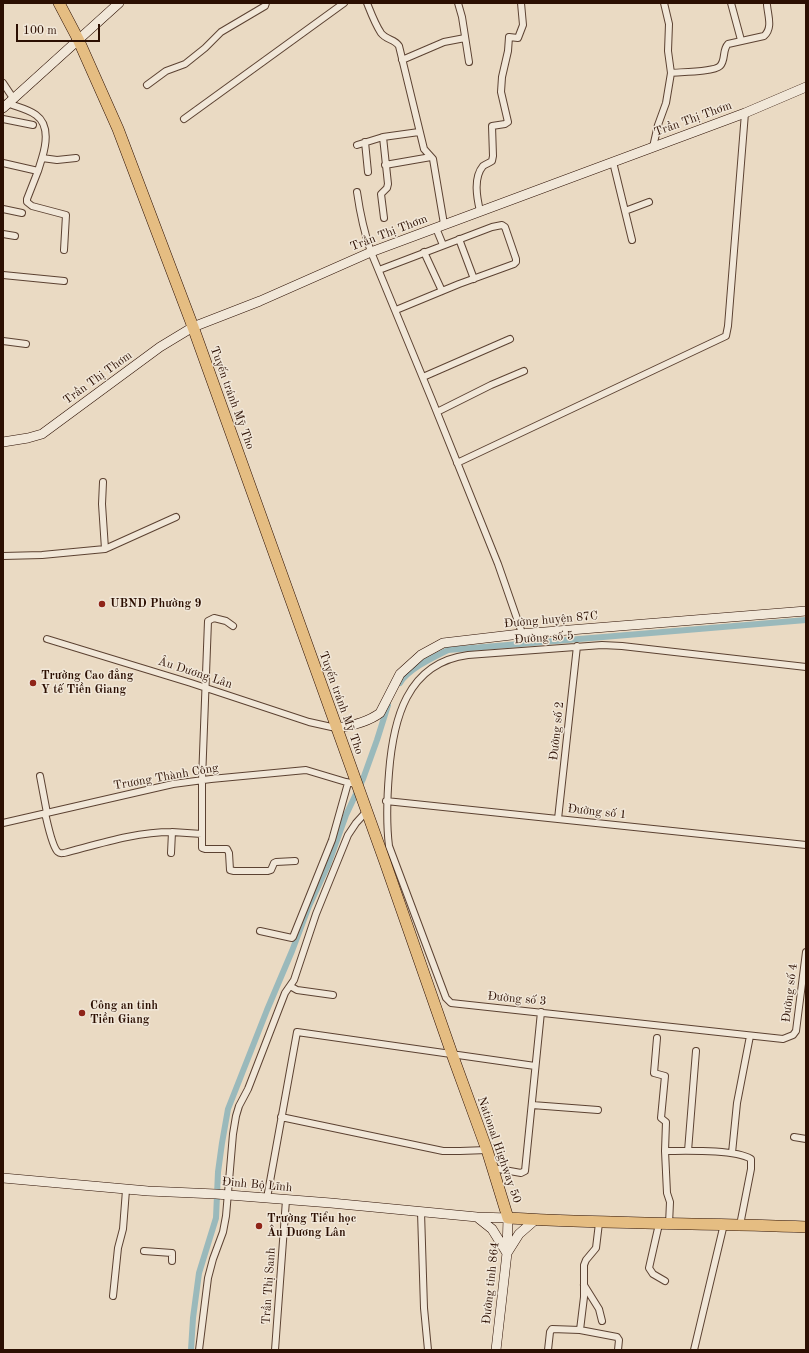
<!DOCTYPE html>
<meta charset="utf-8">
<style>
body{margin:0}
#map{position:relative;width:809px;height:1353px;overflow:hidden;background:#eadac3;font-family:"Old Standard TT",serif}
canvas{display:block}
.frame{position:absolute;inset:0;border:4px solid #2c0f02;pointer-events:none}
.scale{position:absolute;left:16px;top:24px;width:84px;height:18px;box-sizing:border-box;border:2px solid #2c0f02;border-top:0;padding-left:5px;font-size:12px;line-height:14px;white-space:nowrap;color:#2c0f02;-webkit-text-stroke:3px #f1e7d8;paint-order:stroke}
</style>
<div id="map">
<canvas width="809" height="1353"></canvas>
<div class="frame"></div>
<div class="scale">100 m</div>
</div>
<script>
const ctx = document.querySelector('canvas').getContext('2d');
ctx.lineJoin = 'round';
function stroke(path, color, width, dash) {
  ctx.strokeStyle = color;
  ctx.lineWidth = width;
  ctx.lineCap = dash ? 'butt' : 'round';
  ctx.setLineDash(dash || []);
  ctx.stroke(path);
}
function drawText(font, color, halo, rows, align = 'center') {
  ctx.font = font + ' "Old Standard TT",serif';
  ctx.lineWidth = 3;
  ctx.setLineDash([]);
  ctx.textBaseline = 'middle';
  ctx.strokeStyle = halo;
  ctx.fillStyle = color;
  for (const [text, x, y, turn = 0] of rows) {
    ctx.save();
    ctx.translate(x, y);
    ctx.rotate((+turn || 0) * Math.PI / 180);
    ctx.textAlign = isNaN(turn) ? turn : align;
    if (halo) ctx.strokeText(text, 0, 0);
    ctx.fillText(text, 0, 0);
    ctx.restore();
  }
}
stroke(new Path2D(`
 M400 683C408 669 434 657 448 650L806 620
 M191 1350 193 1318 199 1273 216 1218 218 1172 222 1143 228 1109 267 1010 292 951 309 906 328 865 346 815 363 779 377 740 388 705`), '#9ab9bb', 6);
const street = new Path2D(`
 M367 3C371 13 375 24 381 33 386 40 395 39 399 46L424 149 433 159 444 224
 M458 3 462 17 469 62
 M731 3 741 40
 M402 60 444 42 465 38
 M671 73C680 72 714 72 720 66 726 60 722 50 728 44L764 36C773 28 768 16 767 5
 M3 83 13 98
 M147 85 166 71 185 64 205 48 221 32 265 6 266 3
 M7 103C17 107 28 109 36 115 50 125 46 145 42 158
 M3 119 33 125
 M184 119 344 3
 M383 137 388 184 387 188 381 194 384 218
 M365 142 368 172
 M357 145 383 137 419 132
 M653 147 658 125 666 103 671 73 668 51 669 24 664 3
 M613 162 632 240
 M3 163 38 171 27 199V202L32 206 66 215 64 250
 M385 165 431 157
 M38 171 42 158 57 160 76 158
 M357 192C360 213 364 232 371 252L432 400 498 564 522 633
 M3 209 22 213
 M480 211C477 198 473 178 483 166 486 164 489 163 492 161L493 156 492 126 505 124 508 122 501 92 502 77 508 51 509 37 518 38 523 25 521 3
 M625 211 649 202
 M436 228 443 245
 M3 234 15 236
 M459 239 474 279
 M424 252 442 291
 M379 270 492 227 502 225 505 227 516 259V262L514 264 459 284 396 310
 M3 275 64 281
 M3 341 26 344
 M423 377 510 339
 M437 412 491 385 524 371
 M457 463 726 336 728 326 745 113
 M103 482 102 504 105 549
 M3 556 42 555 105 549 176 517
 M233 626 226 621 214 618 208 621 202 780V848L205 849H227L229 853 230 870 234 871H268L271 870 274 863 276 862 295 861
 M47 639 191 683 309 722 336 728
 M806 667 622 646 602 645 468 655C406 663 393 721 389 773 387 798 386 822 389 846L446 998 451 1003 783 1039 793 1035 796 1031 806 952
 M40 776 47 813
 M386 801 806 845
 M45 813C47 821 52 847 58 852 60 854 62 853 64 853 99 844 135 832 172 832L171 853
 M558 819 577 646
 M3 823 173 784 211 779 306 770 346 782 356 784
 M172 832 202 834
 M260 931 292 938 293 937 332 840 348 783
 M290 986 297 990 333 995
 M657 1038 654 1073 665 1076 661 1118 666 1122 665 1151
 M532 1105 598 1110
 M281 1117 443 1151H460L487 1150
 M794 1137 806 1139
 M688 1151 696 1051
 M732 1153 737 1103 750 1036
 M493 1168 521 1173 525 1171 541 1012
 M267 1198 297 1032 535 1066
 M421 1212 424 1308 428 1350
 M659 1224 649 1268 653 1274 665 1281
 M669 1224 670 1202 667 1193 665 1151C685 1151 734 1149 751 1159V1169L740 1225
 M144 1251 172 1253V1261
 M584 1285 599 1309 602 1321
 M113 1296 118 1248 123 1229 126 1190
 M580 1330 617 1337 619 1340 618 1350
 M199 1350 208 1278 213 1259 223 1232 226 1216 233 1134 236 1116 239 1106 248 1089 285 993 294 980 316 914 348 835 356 823 366 812
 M275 1350 286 1200
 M548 1350 550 1332 552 1329 580 1330 584 1297V1265L586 1260 596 1248 599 1223
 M694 1350 724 1224`);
const secondary = new Path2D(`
 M3 108 119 3
 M3 442 28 438 42 434 160 347 193 327 260 301 371 252 745 113 806 87
 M336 728C351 726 368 722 380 713L400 674 421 655 443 643 520 634 806 611
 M3 1178 148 1191 216 1194 331 1203 477 1217 508 1218 507 1253 496 1350
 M477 1217 492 1229 507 1253 519 1234 535 1220`);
const highway = new Path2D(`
 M59 3 78 39 118 129 193 327 385 862 452 1054 487 1150 508 1218C607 1224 707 1223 806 1227`);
stroke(street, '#5c4232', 8);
stroke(secondary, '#2c0f02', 10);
stroke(highway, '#2c0f02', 12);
stroke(street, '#f1e7d8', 6);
stroke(secondary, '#f1e7d8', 9);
stroke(highway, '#e5bd82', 11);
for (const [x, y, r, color] of [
 [102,604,4,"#8f2418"],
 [33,683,4,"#8f2418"],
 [82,1013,4,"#8f2418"],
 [259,1226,4,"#8f2418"]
]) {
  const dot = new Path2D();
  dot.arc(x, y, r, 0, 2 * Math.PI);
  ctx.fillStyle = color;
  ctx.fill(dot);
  stroke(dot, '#f1e7d8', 1.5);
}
drawText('12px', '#2c0f02', '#f1e7d8', [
 ["Trần Thị Thơm",693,119,-20],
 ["Trần Thị Thơm",389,233,-21],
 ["Trần Thị Thơm",98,378,-36],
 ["Tuyến tránh Mỹ Tho",232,398,70],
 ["Đường huyện 87C",551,620,-5],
 ["Đường số 5",544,638,-4],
 ["Âu Dương Lân",195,673,18],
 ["Tuyến tránh Mỹ Tho",341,703,70],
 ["Đường số 2",557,731,-84],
 ["Trương Thành Công",166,777,-10],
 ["Đường số 1",597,812,6],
 ["Đường số 4",790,993,-83],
 ["Đường số 3",517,999,5],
 ["National Highway 50",499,1150,71],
 ["Đinh Bộ Lĩnh",257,1185,5],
 ["Đường tỉnh 864",491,1283,-84],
 ["Trần Thị Sanh",269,1286,-86]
]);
drawText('bold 12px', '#2c0f02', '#f1e7d8', [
 ["UBND Phường 9",110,604],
 ["Trường Cao đẳng",41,676],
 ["Y tế Tiền Giang",41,690],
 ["Công an tỉnh",90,1006],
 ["Tiền Giang",90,1020],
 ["Trường Tiểu học",267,1219],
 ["Âu Dương Lân",267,1233]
], 'left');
</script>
